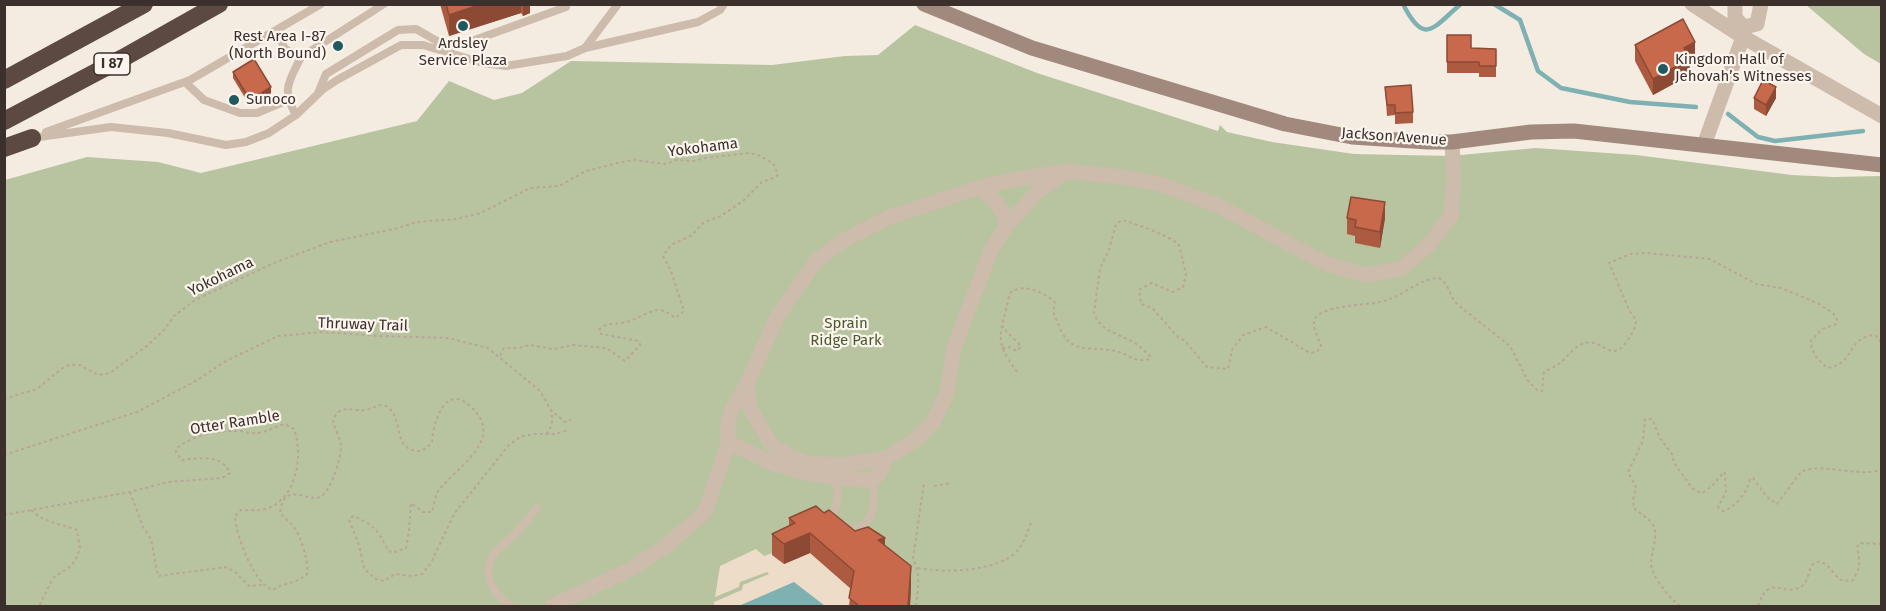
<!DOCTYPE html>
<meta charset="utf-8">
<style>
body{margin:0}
#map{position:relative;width:1886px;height:611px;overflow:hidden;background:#f4ebe1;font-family:"Fira Sans",sans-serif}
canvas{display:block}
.frame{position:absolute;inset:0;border:6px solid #3b302b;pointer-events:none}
</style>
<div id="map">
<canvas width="1886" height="611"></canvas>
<div class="frame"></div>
</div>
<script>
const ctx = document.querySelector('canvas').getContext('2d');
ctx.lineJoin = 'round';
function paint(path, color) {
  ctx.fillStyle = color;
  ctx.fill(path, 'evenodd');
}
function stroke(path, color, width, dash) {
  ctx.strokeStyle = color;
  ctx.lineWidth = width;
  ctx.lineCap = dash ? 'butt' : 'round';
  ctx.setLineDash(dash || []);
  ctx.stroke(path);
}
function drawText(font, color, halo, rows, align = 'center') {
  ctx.font = font + ' "Fira Sans",sans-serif';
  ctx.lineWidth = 4.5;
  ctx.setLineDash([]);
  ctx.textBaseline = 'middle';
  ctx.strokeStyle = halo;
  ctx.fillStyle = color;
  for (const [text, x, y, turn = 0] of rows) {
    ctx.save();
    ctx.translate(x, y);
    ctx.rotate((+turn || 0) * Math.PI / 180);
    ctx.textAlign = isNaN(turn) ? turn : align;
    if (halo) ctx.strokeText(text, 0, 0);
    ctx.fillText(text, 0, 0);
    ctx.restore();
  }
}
paint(new Path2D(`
 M1806 5H1881V64L1864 54Z
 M915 25 1037 73 1218 131 1220 125 1227 132 1272 142 1354 154 1450 156 1536 148 1636 155 1792 175 1833 177 1881 176V606H5V180L87 157 158 162 201 173 417 121 449 81 494 100 522 93 571 61 772 65 845 56 878 55Z`), '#b8c4a0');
paint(new Path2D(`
 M808 548 854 585 850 606H825L794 583 740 606H714V602L742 590 743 585 769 574 767 572 740 582 739 587 715 597 720 566 756 549 764 556 775 552Z`), '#ecdcc8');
paint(new Path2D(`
 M794 582 825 606H740L741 605Z`), '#7fb0b2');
stroke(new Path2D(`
 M1403 4C1425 48 1434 26 1461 4
 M1494 4 1520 20 1538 71 1561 88 1630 102 1696 107
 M1728 114 1758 137 1775 141 1863 131`), '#7fb0b2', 4.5);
stroke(new Path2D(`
 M1002 348 1009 347 1017 351 1021 346 1004 329 1003 326
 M1017 372C991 337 1002 333 1009 296L1011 292C1025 283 1042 292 1054 301L1055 304C1052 316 1055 315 1059 326 1071 356 1088 345 1115 351 1130 354 1133 363 1150 359V356C1144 351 1138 344 1131 341 1117 333 1100 331 1094 313L1100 268 1109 250 1116 224 1123 220C1137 225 1169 235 1179 245L1186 274 1183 287 1173 292 1151 283 1139 290 1141 304 1152 308 1178 337 1185 341 1207 367 1228 369 1232 350 1243 335 1266 327 1310 353 1317 352 1321 346 1314 327V320C1324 304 1363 306 1380 302 1402 298 1417 279 1439 278 1450 284 1449 297 1458 305L1510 346 1528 381 1537 390 1542 391 1544 372C1549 369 1555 367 1560 363 1567 357 1573 348 1582 344 1602 335 1610 366 1627 341 1632 334 1636 328 1636 320L1630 312 1609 263 1630 254 1647 253 1710 259 1756 284 1781 288 1817 303 1833 313 1837 319 1836 324 1822 329 1810 342 1815 356 1827 368C1856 364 1846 337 1875 335L1882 343
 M4 399 37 389 61 369 69 365H80L98 375 110 373 148 345 165 329 174 316 195 300 274 263 330 242 394 229 417 222 456 219 481 213 530 188 559 186 586 171 622 162 634 160 666 164 676 160 694 161 705 158 749 153 758 155 773 163 778 174 776 177 762 182 743 201 721 216 704 222 692 235 671 245 663 256 671 271 684 311 675 318C670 314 665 310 658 310 649 311 635 320 626 322 616 325 607 321 599 330L601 334 639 341 640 345 625 361 606 348 574 345 553 349 529 345 519 348H504L500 356
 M546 434C553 427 553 419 551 410
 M4 455 137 412 194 382 226 361 278 336 322 332 381 336 448 338 488 348 540 391 551 410 565 422 571 420
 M934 486 951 483
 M130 492 143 527 151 539 158 576 226 567 235 572 249 586 264 585
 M31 510C43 522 61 524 77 530L80 548 77 557 71 566 53 578 39 606
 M4 515 130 492 168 482 222 478 230 473C222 454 198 458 182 460L176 453V449C190 436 215 431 234 431 241 430 249 434 257 433 268 432 275 426 285 424L294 429C304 456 296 501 265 509 257 511 249 510 241 510L235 516C236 536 254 584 273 590 284 582 297 584 307 574 309 561 301 538 294 527 290 522 284 518 280 513 284 480 307 502 320 497 331 492 342 456 341 445 340 438 335 429 333 422 334 418 336 413 340 411 347 407 357 411 364 410 370 410 376 405 382 405 385 405 388 407 390 409 403 422 393 447 416 451 423 452 429 446 432 442 433 422 445 382 471 407 506 439 458 466 439 490 435 495 434 505 432 512H423L411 503 409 531 406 548 392 553C384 547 384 540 378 533 373 525 361 519 353 516L349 520 359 545 364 569 376 579 384 581 395 574 412 576 422 574 431 563 454 514 508 446 520 437 534 434H556L567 430
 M918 568C945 573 999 572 1018 550 1025 541 1028 530 1032 520
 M916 606C918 589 921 575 913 559L924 483
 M1680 606C1670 599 1652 577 1651 564 1651 552 1658 539 1654 527 1651 519 1640 514 1634 508L1633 500 1636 487 1628 472 1643 441 1645 419H1652L1660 438 1672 454 1674 463 1693 489 1701 493 1704 492 1712 486 1724 472 1725 474 1726 492 1718 507 1723 511C1735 508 1748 491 1750 479L1753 478 1767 497 1777 504 1801 472C1819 461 1861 479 1882 469
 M1758 606C1770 571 1783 599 1802 586 1811 580 1807 560 1820 562 1829 563 1834 576 1841 580L1852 581C1861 568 1860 562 1857 547L1860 543 1882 544`), '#b9a596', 2, [3, 3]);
stroke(new Path2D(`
 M276 31 285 49 301 57 384 4
 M585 48 618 4
 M185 82 204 100 240 113H257L288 100
 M318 93 326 74 398 30 416 29 437 41 458 46 566 7
 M296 115C281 89 289 82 301 57
 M46 132 190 80 321 4
 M32 138 111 127 168 133 226 145 246 142 269 133 296 115 322 90 337 80 401 45H423L483 63 506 66 567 56 585 48 698 22 720 10 724 4
 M836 478C838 493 839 503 831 517L851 530C878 524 874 503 873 480
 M511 606C493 595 481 574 494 554 499 546 509 541 515 534 523 526 530 517 537 508`), '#cdbbac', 8);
stroke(new Path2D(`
 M1692 4 1743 37 1882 116
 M1735 4V18L1744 27
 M1744 27 1757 24 1761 4
 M1704 145 1743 37 1744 29
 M1067 171 1037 192 1007 225 991 250 954 348 947 393 934 421 914 441 886 458 843 465 806 463 787 455 771 444 751 410 748 397 747 384 777 317 816 261 844 240 890 217 977 188 1012 180 1067 171 1114 176 1157 183 1215 204 1327 264 1365 275 1401 269 1429 245 1451 215 1454 180 1452 142
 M977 188C994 197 1002 206 1007 225
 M728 443C744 448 759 458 775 464 807 475 840 480 873 480L880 473 886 458
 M552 606 631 569 666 546 705 512 728 443V423L732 409 747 384`), '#cdbbac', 15);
stroke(new Path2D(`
 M924 4 1032 48 1285 124 1352 137 1428 142H1452L1531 132 1574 131 1882 165`), '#a18a7d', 15);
stroke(new Path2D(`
 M4 80 144 4
 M4 121 123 58 219 4
 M4 148 32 138`), '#5c4a42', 18);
paint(new Path2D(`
 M440 4H530V13L523 16 521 13 449 36Z
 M1447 35 1471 48 1496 49V77H1479V73H1447Z
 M1635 45 1695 58 1690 60V75L1653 95 1635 61Z
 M233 72 271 93 250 106 233 78Z
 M1385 87 1413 112V123L1395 124V115L1387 116Z
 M1754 98H1776L1766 116 1754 109Z
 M1347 218H1385L1380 248 1355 243V236L1347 234Z
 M824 513 855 531 885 546 911 586 910 606H849L851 589 810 553 784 564 772 555V534L789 526V518Z`), '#ac5a40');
paint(new Path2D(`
 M482 4H521V13L449 36V15Z
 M523 4H530V13L523 16Z
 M1695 42V58L1690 60V75L1653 95V79L1684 48Z
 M271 87V93L250 106V100Z
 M1776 87V98L1766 116V105Z
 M1385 202V218L1380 248V232Z
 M810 533V553L784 564V544Z
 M885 538V559L878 540Z
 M911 566V586L910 606H908Z`), '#8c4a34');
const building = new Path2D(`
 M446 4H482L449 15Z
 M1683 19 1695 42 1684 48 1690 59 1653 79 1635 45Z
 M1447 35H1471V48L1496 49V66H1479V62H1447Z
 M254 59 271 87 250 100 233 72Z
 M1763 80 1776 87 1766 105 1754 98Z
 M1411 85 1413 112 1395 113V105H1387L1385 87Z
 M1351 197 1385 202 1380 232 1355 227 1356 220 1347 218Z
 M816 506 824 513 829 510 855 531 868 527 885 538 878 540 911 566 908 606H858V605L849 598 854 571 810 533 784 544 772 534 795 523 789 518Z`);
paint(building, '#c8694b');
stroke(building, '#8c4a34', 1.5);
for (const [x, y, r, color] of [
 [463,26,6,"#1f5a5e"],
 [338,46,6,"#1f5a5e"],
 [1663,69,6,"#1f5a5e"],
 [234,100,6,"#1f5a5e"]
]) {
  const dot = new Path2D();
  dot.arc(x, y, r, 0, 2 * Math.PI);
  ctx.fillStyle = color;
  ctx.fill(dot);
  stroke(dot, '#fbf5ee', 2);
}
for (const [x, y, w] of [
 [112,64,36]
]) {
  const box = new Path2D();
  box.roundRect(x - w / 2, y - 11, w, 22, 4.5);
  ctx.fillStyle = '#fbf5ee';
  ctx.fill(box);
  stroke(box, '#3b302b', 1.5);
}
drawText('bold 14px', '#3b302b', null, [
 ["I 87",112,64]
]);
drawText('15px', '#3b302b', '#fbf5ee', [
 ["Rest Area I-87",326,37,"right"],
 ["(North Bound)",326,54,"right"],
 ["Ardsley",463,44,"center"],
 ["Service Plaza",463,61,"center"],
 ["Kingdom Hall of",1675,60],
 ["Jehovah’s Witnesses",1675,77],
 ["Sunoco",246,100]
], 'left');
drawText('15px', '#3b302b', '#fbf5ee', [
 ["Jackson Avenue",1394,137,4],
 ["Yokohama",703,148,-7],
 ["Yokohama",221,277,-26],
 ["Thruway Trail",363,325,2],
 ["Otter Ramble",235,423,-9]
]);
drawText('15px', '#4a5a2e', '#fbf5ee', [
 ["Sprain",846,324],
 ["Ridge Park",846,341]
]);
</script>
